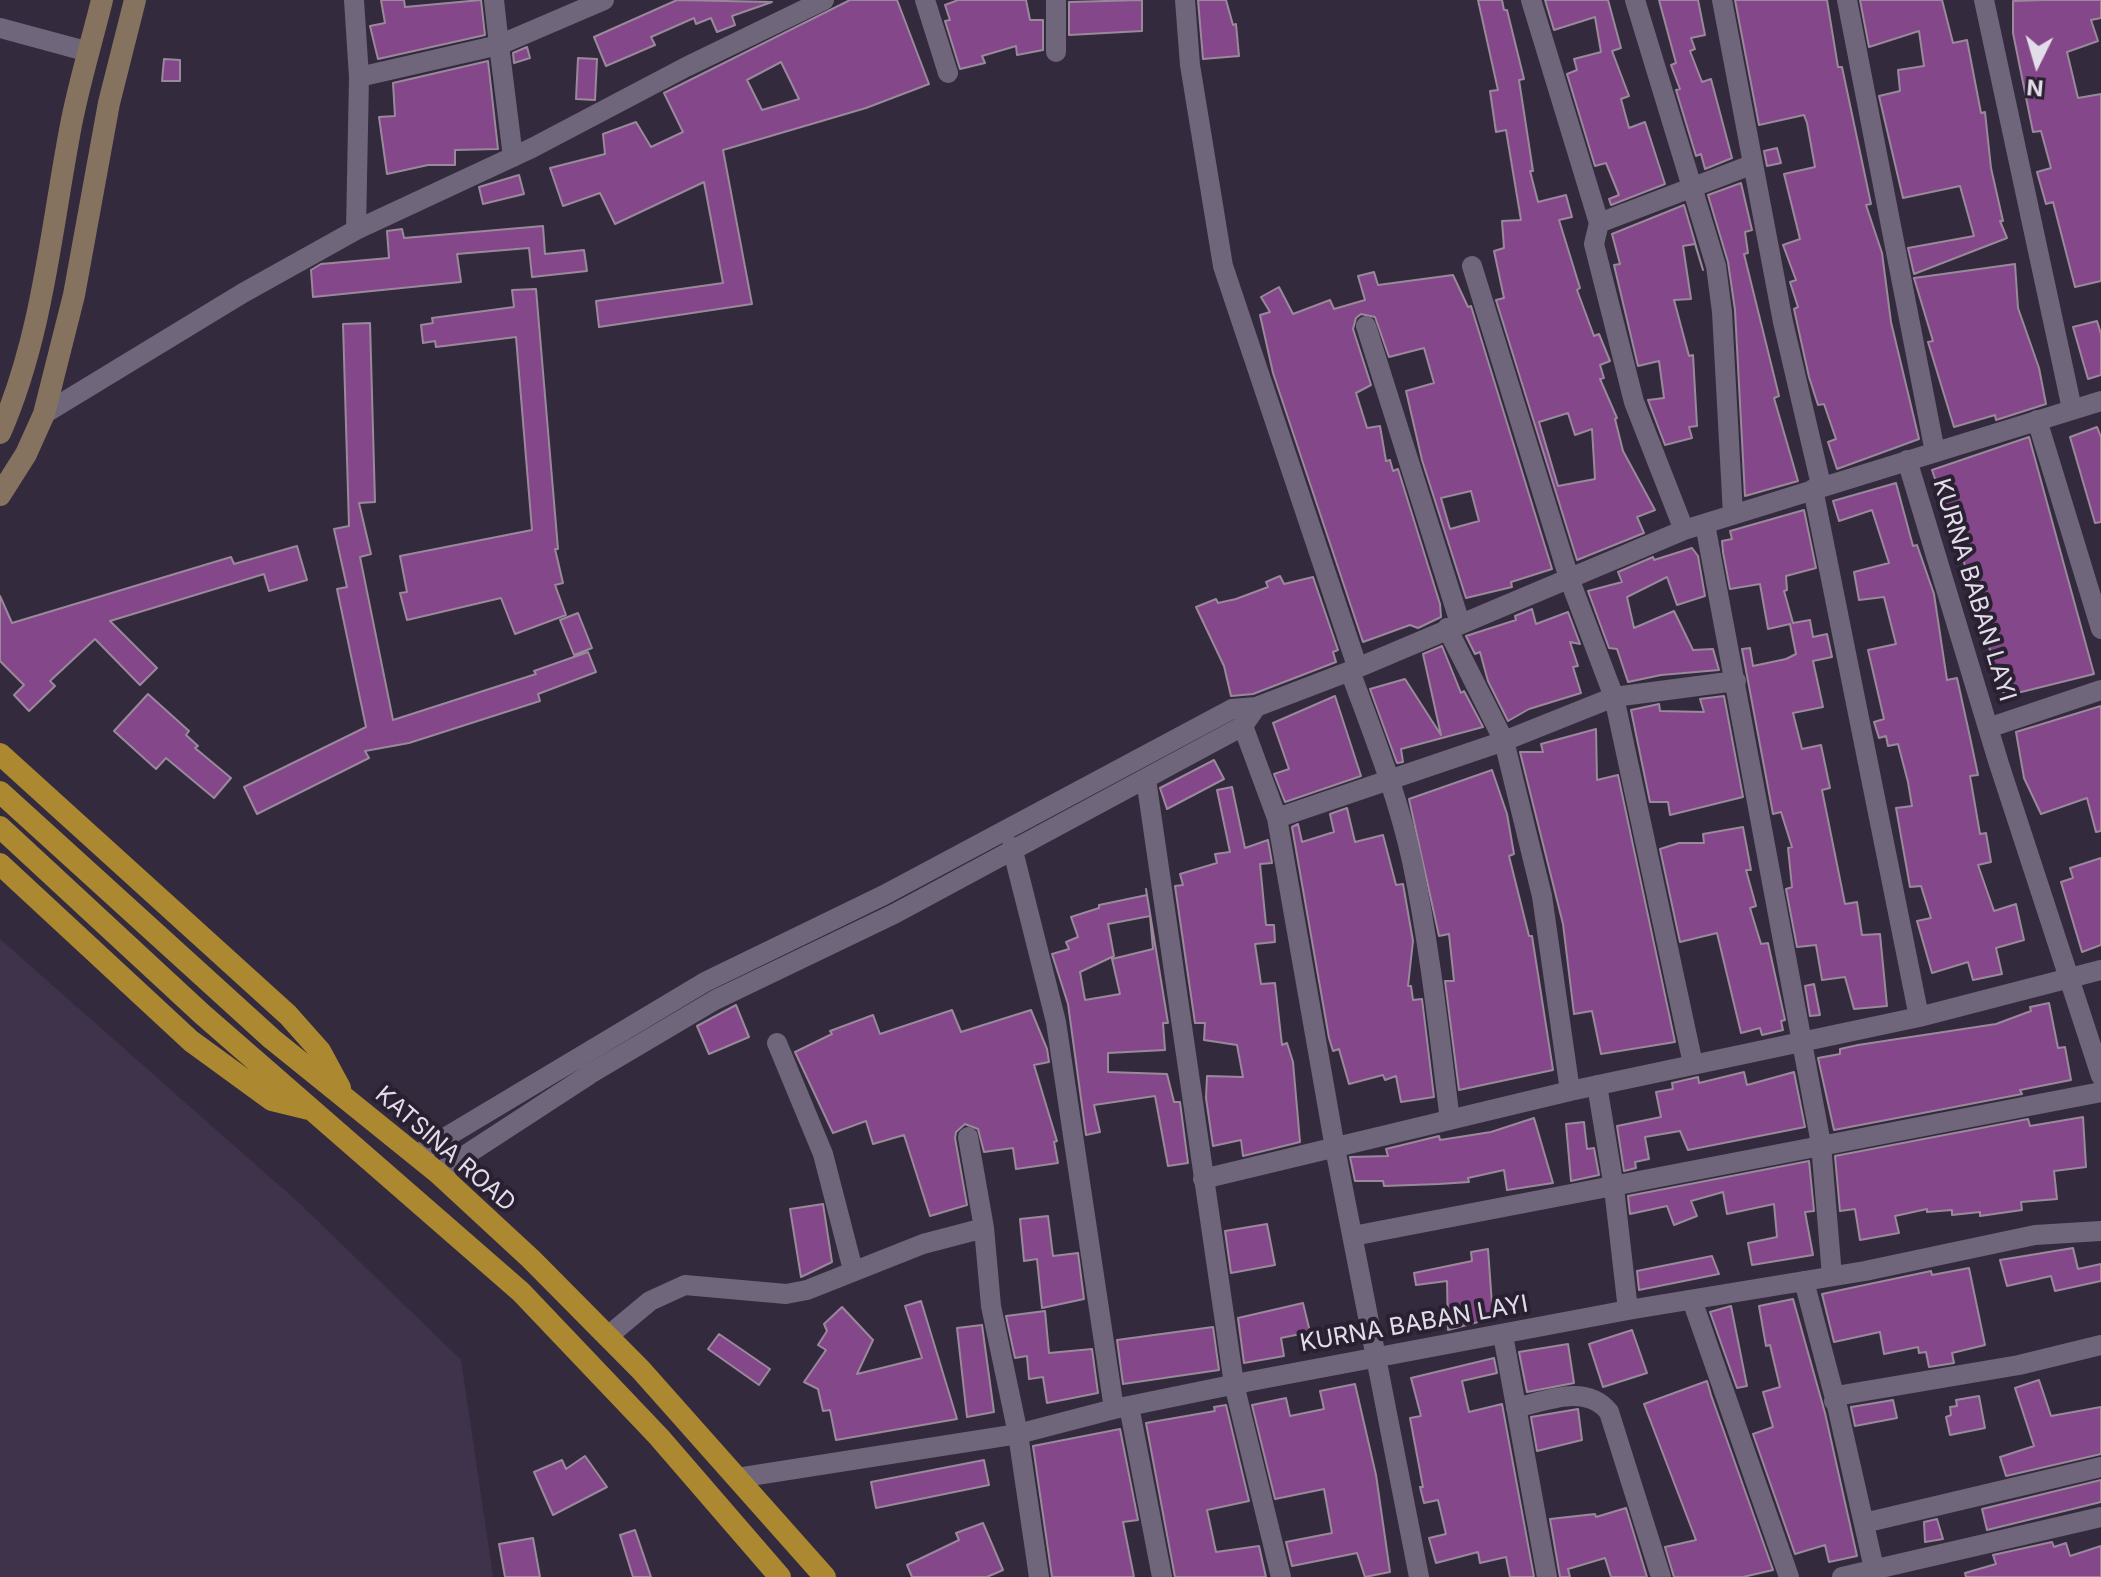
<!DOCTYPE html>
<style>
body{margin:0}
#map{position:relative;width:2101px;height:1577px;overflow:hidden;background:#332b3d;font-family:Inter,sans-serif}
canvas{display:block}
.north{position:absolute;left:1997px;top:24px;width:80px;height:80px;-webkit-text-stroke:6px #292132;paint-order:stroke;rotate:185deg;font-size:22px;font-weight:700;line-height:32px;text-align:center;color:#e3dde9}
.north::after{content:'';display:block;margin:auto;width:28px;height:36px;background:#e3dde9;clip-path:polygon(50% 0,100% 100%,50% 72%,0 100%)}
</style>
<div id="map">
<canvas width="2101" height="1577"></canvas>
<div class="north">N</div>
</div>
<script>
const ctx = document.querySelector('canvas').getContext('2d');
ctx.lineJoin = 'round';
function paint(path, color) {
  ctx.fillStyle = color;
  ctx.fill(path, 'evenodd');
}
function stroke(path, color, width, dash) {
  ctx.strokeStyle = color;
  ctx.lineWidth = width;
  ctx.lineCap = dash ? 'butt' : 'round';
  ctx.setLineDash(dash || []);
  ctx.stroke(path);
}
function drawText(font, color, halo, rows, align = 'center') {
  ctx.font = font + ' Inter,sans-serif';
  ctx.lineWidth = 8;
  ctx.setLineDash([]);
  ctx.textBaseline = 'middle';
  ctx.strokeStyle = halo;
  ctx.fillStyle = color;
  for (const [text, x, y, turn = 0] of rows) {
    ctx.save();
    ctx.translate(x, y);
    ctx.rotate((+turn || 0) * Math.PI / 180);
    ctx.textAlign = isNaN(turn) ? turn : align;
    if (halo) ctx.strokeText(text, 0, 0);
    ctx.fillText(text, 0, 0);
    ctx.restore();
  }
}
paint(new Path2D(`
 M0 939 299 1203 461 1360 493 1577H0Z`), '#3f334b');
const building = new Path2D(`
 M381 0H404L405 7 481 0 485 35 378 59 370 26 385 23Z
 M677 0 772 2 732 16 735 25 717 32 711 18 696 24 694 18 651 37 655 45 606 66 594 37Z
 M850 0H897L929 84 866 108 723 150 752 304 599 327 596 301 723 283 704 182 615 224 600 193 563 206 550 168 605 154 603 134 636 122 651 147 683 132 664 93ZM781 62 799 99 762 110 747 80Z
 M958 0H1026L1030 20H1043V50L1017 55 1016 46 982 56 985 63 960 69 945 21 950 20 945 5Z
 M1142 0V31L1069 35V2Z
 M1198 0H1226L1233 25 1236 24 1239 56 1203 59Z
 M1478 0H1502L1504 10H1507L1524 79 1519 80 1533 171H1530L1538 202 1566 195 1572 217 1559 220 1580 288 1577 290 1594 336 1599 334 1610 361 1600 365 1604 378 1600 379 1617 418 1615 419 1623 451 1655 510 1637 517 1644 533 1577 560 1496 300 1504 298 1494 251 1504 248 1502 221 1521 220 1506 130 1496 132 1490 91 1498 90ZM1568 413 1575 435 1592 429 1595 479 1558 486 1539 422Z
 M1545 0H1608L1621 48 1612 51 1629 96 1621 99 1629 128 1645 122 1665 184 1611 205 1609 199 1619 195 1606 163 1595 166 1567 74 1577 70 1574 59 1601 52 1595 17 1554 30Z
 M1659 0H1698L1705 35 1691 38 1695 49 1690 51 1702 82 1711 79 1732 158 1705 169 1701 154 1696 156 1676 90 1680 89 1671 65 1676 63Z
 M1735 0H1827L1838 67H1842L1871 204 1866 205 1882 253 1891 322 1919 439 1837 469 1828 442 1836 439 1824 404 1818 405 1809 377 1794 309 1798 307 1790 282 1796 280 1783 245 1800 239 1784 174 1815 167 1807 123 1804 115 1759 125Z
 M1860 0H1942L1953 43 1967 40 1981 113 1985 112 1991 168 2003 221H2000L2007 238 1914 274 1908 248 1974 236 1960 186 1903 198 1879 96 1900 91 1898 70 1924 66 1919 31 1869 47Z
 M2045 0H2101V18L2091 20 2098 41 2067 52 2078 98 2101 94V281L2075 287 2053 202 2046 204 2037 172 2051 168 2041 131 2033 132 2013 33V1Z
 M527 47 530 58 514 63 513 53Z
 M578 58 597 59 595 100 576 99Z
 M164 59 180 60V81H162Z
 M488 61 498 149 455 150V165H428L387 174 379 117 395 116 393 83Z
 M1777 148 1781 163 1767 166 1764 151Z
 M519 175 524 194 483 204 479 187Z
 M1741 183 1752 230 1745 232 1748 253 1744 254 1779 396 1774 398 1798 481 1745 496 1735 310 1728 262 1708 195Z
 M1684 205 1703 270 1695 244 1683 246 1691 299 1674 300 1689 356 1693 355 1697 426 1689 427 1692 438 1665 445 1648 400 1664 398 1659 361 1638 366 1614 265 1620 264 1612 234Z
 M543 226 545 254 584 250 587 271 532 277 529 248 457 254 461 282 313 297 311 270 321 264 389 258 387 231 402 229 404 238Z
 M2015 264 2018 308 2039 368 2046 404 1996 420 1995 415 1954 427 1928 342 1933 341 1914 278Z
 M1374 272 1378 285 1453 275 1468 307 1471 306 1552 569 1511 582 1512 587 1466 598 1422 460 1406 391 1434 383 1424 348 1389 357 1375 317 1361 314 1356 318 1353 329 1371 385 1356 393 1367 428 1380 426 1386 461 1390 460 1393 471 1398 469 1440 604 1441 617 1418 628 1410 625 1363 642 1273 373 1260 315 1270 312 1261 297 1279 287 1293 314 1330 300 1334 309 1365 300 1358 276ZM1471 491 1479 521 1450 529 1441 498Z
 M536 289 558 549H555L563 583 555 585 566 615 515 634 501 598 407 620 400 593 407 592 400 556 532 530 516 337 436 347 435 341 423 343 421 325 433 323 432 318 514 307 512 290Z
 M2097 321 2101 334V375L2088 379 2073 327Z
 M370 323 375 502 359 503 371 554 360 557 393 720 536 674 534 671 588 652 596 672 538 694 540 701 409 743 365 751 369 758 257 814 244 787 366 727 337 589 347 587 334 529 349 526 343 324Z
 M2097 427 2101 437V522L2095 523 2070 437Z
 M2029 437 2094 674 2005 696 1989 662 1993 660 1987 640 1991 638 1982 605 1979 606 1932 470Z
 M1896 483 1913 546 1917 545 1934 594 1947 680 1957 678 1970 737 1978 775 1970 776 1980 834 1986 833 1991 862 1978 865 1994 911 2016 904 2024 940 1996 948 2002 974 1973 980 1968 962 1932 973 1917 921 1931 918 1921 886 1910 887 1896 808 1912 806 1908 782 1898 744 1888 746 1886 736 1879 738 1874 722 1884 719 1868 650 1896 644 1884 597 1859 600 1854 572 1889 563 1872 510 1839 521 1833 501Z
 M1804 510 1816 568 1786 576 1787 590 1784 591 1793 623 1810 620 1813 637 1827 634 1832 657 1813 661 1823 707 1793 713 1802 749 1821 745 1830 788 1822 790 1845 904 1857 902 1862 935 1880 934 1887 1006 1854 1009 1845 977 1822 980 1816 945 1797 947 1786 889 1792 887 1788 848 1792 847 1781 812 1773 814 1742 649 1750 648 1753 666 1786 659 1796 654 1790 624 1768 629 1760 584 1730 589 1723 552 1722 541 1732 539 1730 531Z
 M297 546 307 580 269 591 264 574 110 621 157 668 140 685 95 639 50 681 55 686 29 711 14 695 24 685 0 661V596L12 623 231 557 234 564Z
 M1692 548 1698 556 1705 596 1677 605 1667 577 1627 597 1634 628 1674 611 1693 650 1713 649 1719 670 1661 675 1628 682 1617 649 1609 648 1588 591 1622 582 1618 572 1653 557 1654 560Z
 M1280 576 1284 584 1313 577 1338 650 1333 652 1336 662 1253 694 1231 696 1224 666 1196 607 1216 599 1218 603 1236 599 1268 587 1266 582Z
 M1532 609 1536 624 1568 612 1580 644 1570 642 1578 666 1573 667 1581 693 1529 709 1508 721 1488 681 1480 652 1475 654 1466 636 1516 620 1515 616Z
 M578 613 592 648 574 655 560 620Z
 M1442 646 1461 693 1464 691 1483 727 1401 749 1403 762 1397 763 1370 689 1405 679 1441 735 1423 654Z
 M148 694 189 731 186 735 198 746 195 748 231 778 214 798 166 758 156 769 114 731Z
 M1335 696 1361 776 1285 802 1274 774 1289 769 1273 723Z
 M1724 696 1743 797 1670 815 1668 802H1650L1631 710 1659 704 1660 711 1704 712 1700 699Z
 M2101 706V831L2096 832 2087 798 2041 814 2024 778 2016 732Z
 M1596 729 1597 780 1618 775 1675 1042 1601 1054 1592 1011 1574 1014 1563 924 1520 752H1543L1541 744Z
 M1214 760 1224 779 1167 809 1160 788Z
 M1492 770 1507 814 1514 854 1509 856 1529 936H1532L1553 1070 1459 1090 1445 981H1454L1449 934 1439 936 1409 799Z
 M1232 787 1245 848 1268 840 1272 863 1260 864 1266 925H1274L1275 942 1255 944 1261 984 1275 983 1282 1045 1287 1043 1293 1062 1300 1142 1243 1156 1241 1140 1213 1146 1206 1098 1207 1076 1243 1077 1237 1045 1204 1040 1205 1023H1195L1175 886 1183 885 1180 874 1217 863 1215 854 1230 852 1217 790Z
 M1347 808 1355 842 1383 835 1396 885 1403 884 1413 941 1408 986H1411L1413 1000 1422 999 1434 1097 1401 1102 1396 1076 1385 1080 1383 1075 1349 1084 1339 1049 1333 1051 1329 1038 1292 827 1298 824 1302 842 1334 832 1330 814Z
 M1743 827 1751 870H1746L1756 906 1750 908 1761 944 1768 943 1785 1020 1781 1021 1783 1030 1762 1035 1760 1028 1741 1033 1717 933 1680 942 1660 849 1679 843H1704L1703 834Z
 M2101 858V945L2082 952 2061 882 2073 878 2070 868Z
 M1146 889 1168 1023H1163L1165 1050 1108 1053V1072L1167 1074 1174 1102H1180L1188 1163 1168 1166 1155 1096 1094 1105 1100 1132 1086 1135 1068 1004 1052 954 1069 949 1066 942 1078 937 1071 917 1099 908V905L1147 895ZM1150 916 1153 949 1112 959 1120 994 1085 1000 1080 972 1114 956 1108 924Z
 M1814 984 1820 1015 1810 1016 1805 986Z
 M2049 1003 2058 1048 2065 1047 2071 1080 2020 1090 2022 1094 1834 1130 1818 1058 1840 1054V1049L1858 1045 1996 1024 2031 1011 2030 1007Z
 M736 1005 749 1037 709 1054 697 1026Z
 M952 1010 961 1032 1031 1010 1047 1049 1049 1062 1034 1065 1057 1141 1054 1142 1058 1163 1016 1169 1013 1148 984 1152 978 1129 965 1124 956 1132 955 1138 967 1205 930 1216 904 1135 873 1144 866 1121 833 1133 795 1052 832 1034 830 1031 873 1015 880 1034Z
 M1744 1072 1747 1085 1794 1072 1805 1127 1688 1150 1680 1131 1645 1137 1649 1159 1635 1162 1636 1168 1624 1171 1617 1126 1661 1117 1656 1092 1673 1089 1672 1083 1698 1077 1699 1083Z
 M2083 1117 2086 1167 2054 1171 2057 1199 2021 1202 2022 1210 1980 1216V1212L1952 1215V1210L1927 1212V1209L1895 1216 1899 1233 1860 1240 1855 1209 1840 1211 1835 1156 2028 1119 2030 1126Z
 M1534 1118 1553 1183 1507 1190 1504 1170 1468 1178 1469 1182 1439 1184 1384 1186 1383 1181H1355L1350 1157 1388 1156 1386 1149 1439 1136 1440 1140 1491 1132Z
 M1584 1122 1587 1149 1594 1148 1599 1175 1571 1181 1566 1124Z
 M1809 1161 1814 1211 1805 1212 1813 1255 1752 1265 1748 1243 1777 1237 1774 1204 1727 1214 1723 1192 1691 1201 1697 1216 1674 1225 1667 1206 1630 1214 1628 1196Z
 M823 1204 832 1262 801 1277 790 1209Z
 M1048 1216 1053 1256 1078 1253 1084 1299 1042 1308 1037 1259 1024 1261 1020 1219Z
 M1267 1224 1275 1265 1231 1273 1225 1231Z
 M2073 1248 2078 1269 2101 1264V1281L2055 1291 2051 1276 2007 1286 2000 1260Z
 M1488 1249 1493 1318 1448 1330 1447 1281 1416 1285 1414 1273 1472 1261 1471 1252Z
 M1712 1256 1719 1274 1639 1290 1637 1271Z
 M1969 1268 1985 1345 1952 1353 1954 1363 1929 1367 1926 1352 1919 1353 1918 1347 1884 1354 1880 1332 1834 1342 1822 1294 1931 1271 1932 1275Z
 M1793 1299 1825 1413 1857 1556 1829 1562 1825 1545 1795 1554 1753 1434 1773 1427 1763 1392 1780 1387 1770 1345 1766 1346 1759 1306Z
 M921 1301 957 1419 836 1440 830 1410 823 1411 818 1389 804 1382 826 1350 818 1345 827 1331 824 1324 842 1307 873 1340 857 1374 922 1358 905 1306Z
 M1303 1303 1310 1332 1281 1338 1284 1356 1244 1363 1238 1318Z
 M1731 1306 1747 1386 1737 1388 1710 1312Z
 M1045 1311 1049 1353 1092 1349 1098 1393 1047 1403 1043 1377 1029 1379 1027 1356 1015 1358 1006 1316Z
 M982 1325 994 1412 967 1417 957 1328Z
 M1213 1327 1219 1370 1123 1384 1117 1340Z
 M1632 1330 1647 1373 1603 1387 1589 1344Z
 M719 1334 770 1369 759 1385 708 1349Z
 M1568 1344 1574 1383 1527 1392 1519 1352Z
 M1494 1358 1497 1373 1462 1381 1469 1412 1502 1404 1534 1577H1510L1506 1557 1480 1563 1478 1552 1436 1563 1429 1538 1446 1534 1438 1500 1424 1503 1420 1487H1423L1410 1418 1421 1416 1411 1378Z
 M2039 1380 2051 1416 2101 1407V1454L2006 1476 2000 1457 2034 1446 2015 1388Z
 M1707 1381 1711 1395 1773 1570 1743 1577H1674L1665 1547 1696 1540 1644 1404Z
 M1355 1384 1376 1475 1390 1572 1365 1577 1357 1553 1292 1566 1286 1542 1332 1533 1324 1489 1275 1499 1252 1405 1286 1398 1290 1416 1324 1409 1320 1391Z
 M1979 1396 1985 1428 1950 1435 1946 1417 1951 1415 1950 1407 1957 1406 1956 1400Z
 M1893 1400 1897 1418 1855 1426 1851 1407Z
 M1226 1405 1249 1501 1207 1510 1216 1552 1259 1546 1266 1577H1175L1146 1423 1215 1411 1214 1407Z
 M1578 1409 1582 1440 1537 1451 1531 1417Z
 M1120 1429 1138 1520 1123 1522 1134 1577H1052L1033 1446Z
 M585 1456 607 1487 553 1515 534 1472 562 1460 566 1469Z
 M984 1460 989 1485 876 1508 871 1482Z
 M2101 1480V1502L1987 1530 1982 1509Z
 M1626 1508 1647 1577H1611L1605 1558 1568 1569 1570 1577H1560L1550 1519 1595 1514 1596 1517Z
 M1937 1519 1943 1539 1925 1542 1924 1522Z
 M983 1523 1003 1570 987 1577H912L907 1565 959 1540 956 1533Z
 M635 1530 651 1577H633L620 1535Z
 M533 1538 540 1577H505L499 1544Z
 M2052 1542 2054 1547 2066 1543 2070 1556 2101 1546V1577H1966L1965 1573 1996 1564 1993 1555Z`);
paint(building, '#844789');
stroke(building, '#9a889b', 2);
stroke(new Path2D(`
 M354 0 359 77 356 230
 M925 0 948 73
 M1185 0 1190 65 1223 266 1357 666
 M1531 0 1599 223 1594 244 1634 402 1684 530
 M1635 0 1716 266 1722 312 1733 515
 M1722 0 1783 322 1821 485
 M1847 0 1935 452
 M1984 0 2072 409
 M0 28 89 52
 M1056 52V0
 M359 77 499 45 494 0
 M513 157 499 45 604 0
 M1599 223 1751 165
 M1472 266 1569 578 1614 697 1693 1064
 M1366 326 1460 623
 M44 414 243 293 356 230 532 148 686 67 824 0
 M2037 420 2101 629
 M1907 460 1999 764 2101 1076
 M1813 489 1919 1017
 M1705 524 1821 1144 1832 1276
 M1447 628 1504 741 1542 896 1570 1091
 M1350 671C1373 734 1398 796 1412 861 1430 947 1439 1034 1450 1120
 M1243 726 1277 818 1335 1148 1419 1577
 M1988 728 2101 690
 M1146 779 1234 1384 1281 1577
 M1277 818 1504 741 1614 697 1736 681
 M1012 847 1056 1022 1114 1409
 M777 1043 823 1154 853 1270
 M1597 1085 1614 1188 1628 1310
 M968 1137 984 1228 991 1306 1018 1434 1039 1577
 M416 1155 705 982 884 895 1232 709 1256 707 1350 671 1684 530 2101 401
 M438 1173 590 1074 715 1000 894 914 1243 726 1256 707
 M1203 1179 1570 1091 1919 1017 2101 970
 M1353 1236 2101 1092
 M1804 1281 1838 1410 1876 1577
 M1692 1300 1789 1577
 M1503 1335 1547 1577
 M608 1336 650 1301 685 1285 786 1294 807 1290 923 1244 984 1228
 M1834 1401 1842 1395 2019 1365 2101 1345
 M1129 1406 1162 1577
 M1516 1408C1546 1401 1586 1383 1609 1412L1661 1577
 M737 1478 1018 1434 1114 1409 1251 1381 1628 1310 1865 1271 2035 1235 2101 1231
 M1864 1523 2101 1467
 M1842 1577 2101 1517`), '#70667b', 20);
stroke(new Path2D(`
 M0 433C43 335 51 229 71 125 79 83 92 41 102 0
 M0 495 26 454 44 414 74 295 109 103 135 0`), '#86735f', 22);
stroke(new Path2D(`
 M0 754 288 1015 320 1051 340 1088
 M0 792 272 1039 438 1173 531 1259 641 1370 825 1577
 M0 827 202 1014 521 1292 659 1437 780 1577
 M0 864 191 1041 272 1100 309 1109`), '#ac8930', 22);
drawText('24px', '#e3dde9', '#292132', [
 ["KURNA BABAN LAYI",1974,590,73],
 ["KATSINA ROAD",445,1149,41],
 ["KURNA BABAN LAYI",1414,1324,-10]
]);
</script>
